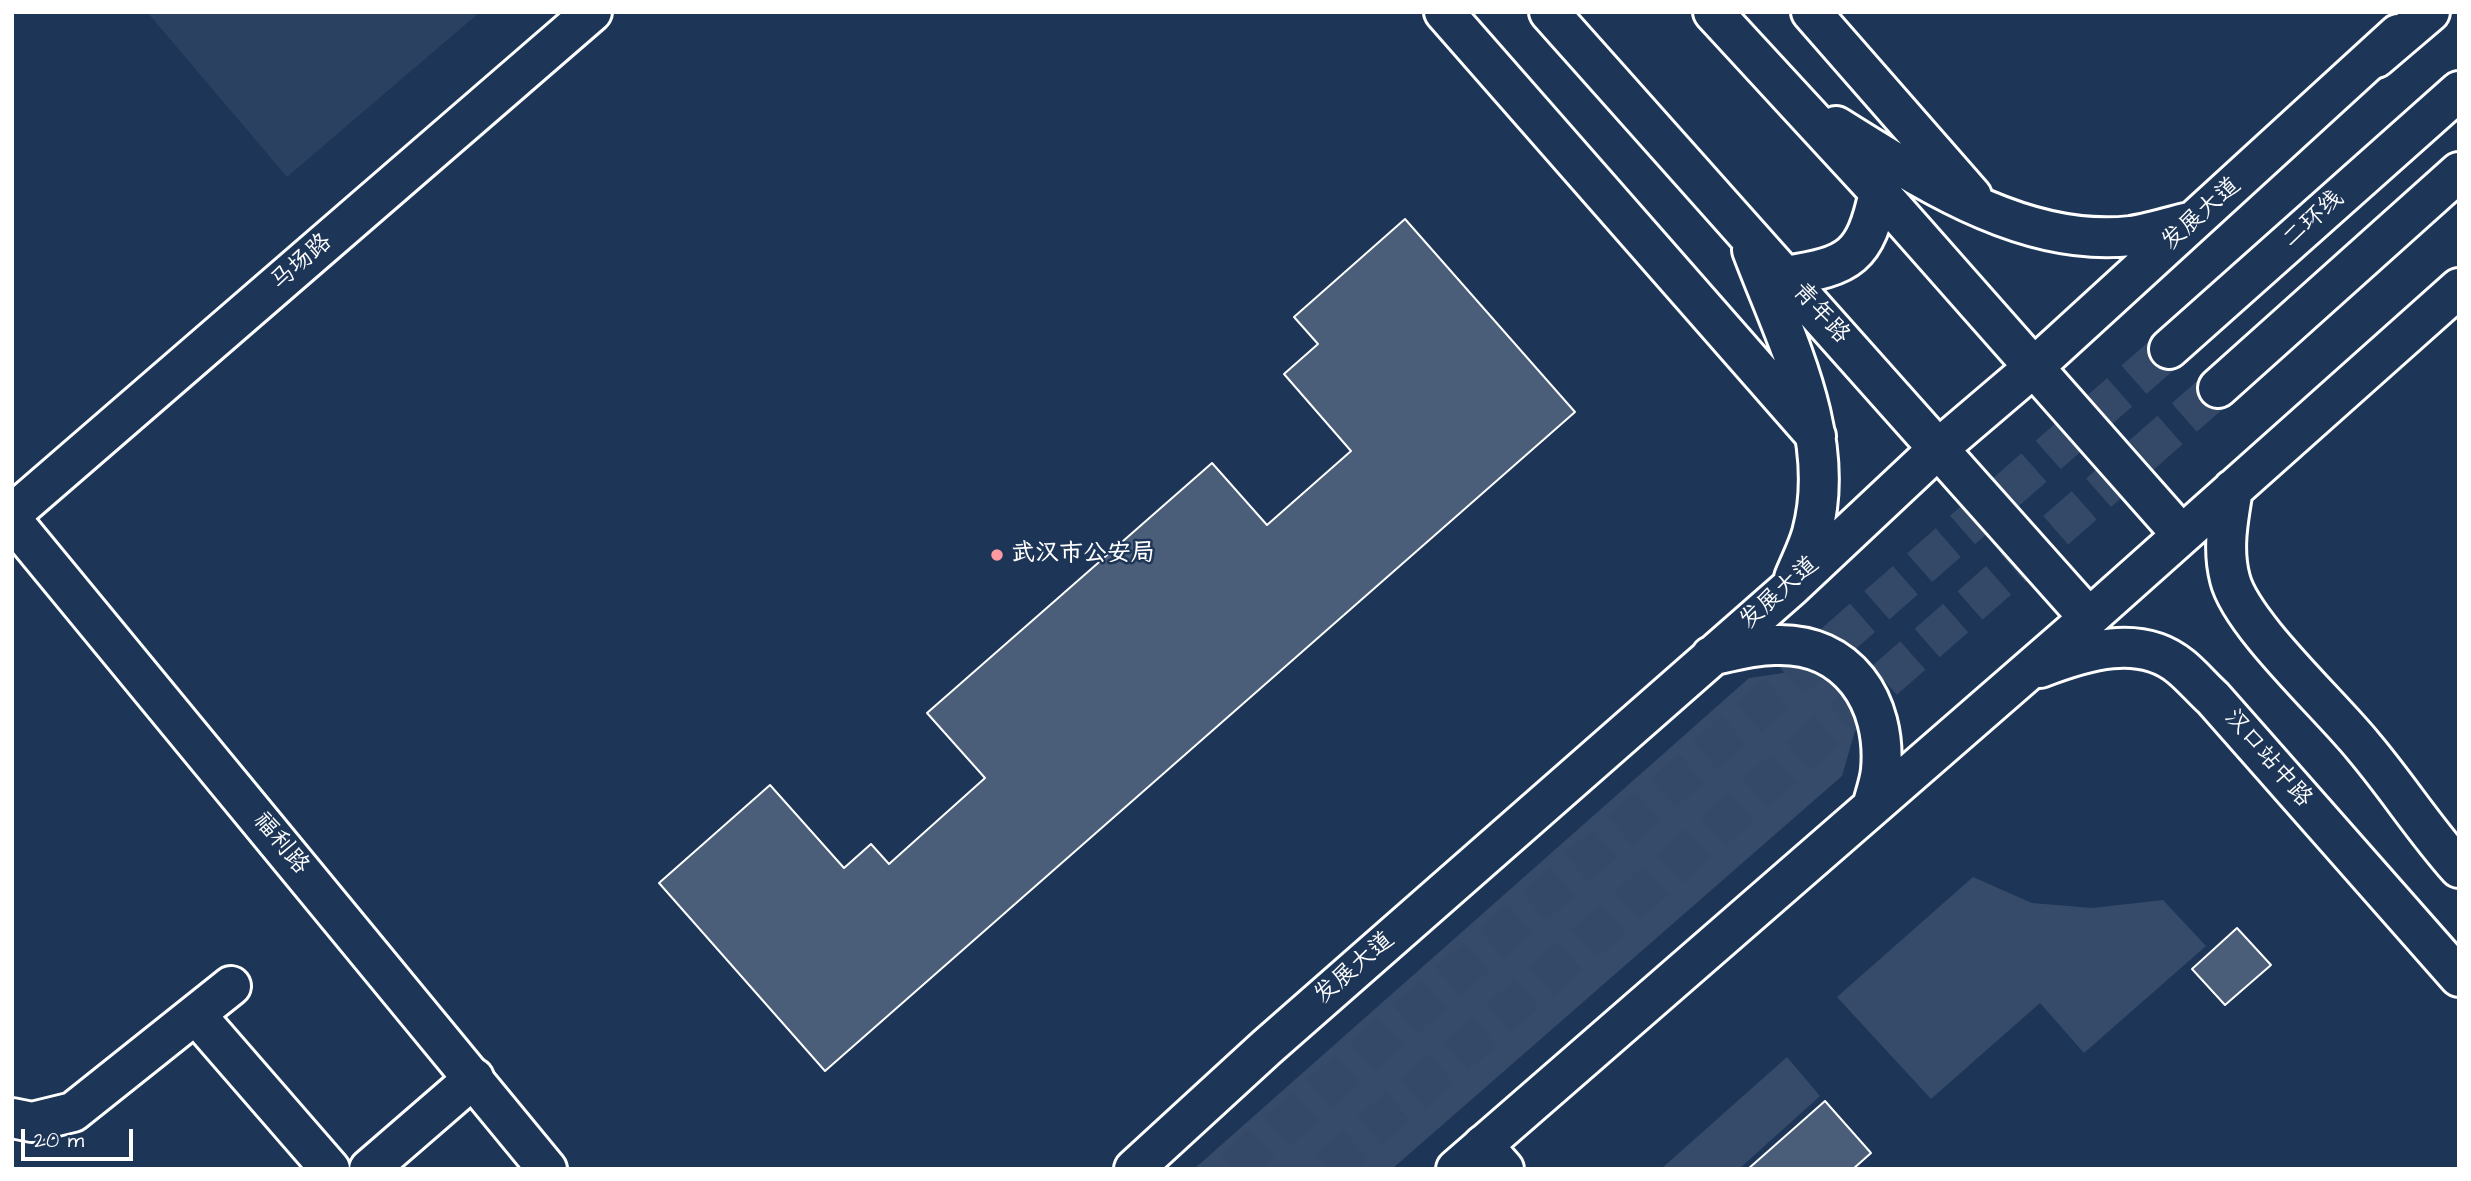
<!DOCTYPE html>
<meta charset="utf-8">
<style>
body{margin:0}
#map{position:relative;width:2471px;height:1181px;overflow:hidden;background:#1d3557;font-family:"Architects Daughter",sans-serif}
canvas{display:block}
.frame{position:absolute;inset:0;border:14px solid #fff;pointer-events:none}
.scale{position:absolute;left:21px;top:1129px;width:112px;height:32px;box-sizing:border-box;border:4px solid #fff;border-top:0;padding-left:9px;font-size:21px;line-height:24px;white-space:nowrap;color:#fff;-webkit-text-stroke:5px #1d3557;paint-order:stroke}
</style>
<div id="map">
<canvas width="2471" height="1181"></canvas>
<div class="frame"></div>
<div class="scale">20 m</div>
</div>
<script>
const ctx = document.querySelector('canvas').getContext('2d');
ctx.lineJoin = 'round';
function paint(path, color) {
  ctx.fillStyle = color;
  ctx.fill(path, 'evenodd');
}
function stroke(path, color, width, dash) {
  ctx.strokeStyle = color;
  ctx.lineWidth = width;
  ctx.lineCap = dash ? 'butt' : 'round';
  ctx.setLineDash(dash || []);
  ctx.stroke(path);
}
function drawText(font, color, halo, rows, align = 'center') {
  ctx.font = font + ' "Architects Daughter","LXGW WenKai TC",sans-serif';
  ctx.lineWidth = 5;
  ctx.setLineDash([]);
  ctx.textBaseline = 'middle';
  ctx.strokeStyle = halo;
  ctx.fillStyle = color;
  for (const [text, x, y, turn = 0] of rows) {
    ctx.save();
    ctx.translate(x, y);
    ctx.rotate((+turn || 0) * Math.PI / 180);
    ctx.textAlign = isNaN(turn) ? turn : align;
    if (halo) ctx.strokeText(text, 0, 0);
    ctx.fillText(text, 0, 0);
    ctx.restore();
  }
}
paint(new Path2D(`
 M147 12H480L287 177Z`), '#2a4161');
paint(new Path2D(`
 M1797 671 1826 678 1847 699 1857 724 1842 776 1392 1169H1194L1749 678Z
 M1973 877 2032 903 2092 908 2163 900 2206 946 2084 1053 2040 1003 1931 1099 1837 997Z
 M1787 1057 1820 1096 1739 1169H1661Z`), '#364b69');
const building = new Path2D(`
 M1405 219 1575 412 825 1071 659 883 770 785 844 868 871 844 889 864 985 778 927 713 1212 463 1267 525 1351 451 1284 374 1318 344 1294 317Z
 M2237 928 2271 965 2225 1005 2192 969Z
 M1825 1101 1871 1153 1853 1169H1748Z`);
paint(building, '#4a5d79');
stroke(building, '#fff', 2);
stroke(new Path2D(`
 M1234 1169 2169 349
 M1327 1169 2218 388`), '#344968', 38, [38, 19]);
const minor = new Path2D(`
 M12 514 592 12
 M197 1016 330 1169
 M12 1118 32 1122 73 1112 231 986
 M1483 1145 1504 1169
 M369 1169 474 1078`);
const major = new Path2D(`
 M1444 12 1816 436
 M1549 12 2089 618
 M1713 12 1879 192 2182 535
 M1811 12 1972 196
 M1836 126C1923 180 2024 248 2131 236 2151 233 2173 226 2193 221
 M1752 250C1785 338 1838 437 1812 533 1808 548 1800 563 1794 578
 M1785 276C1851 266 1865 257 1879 192
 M2233 489C2228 519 2222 549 2230 579 2241 624 2331 706 2363 746 2397 786 2424 829 2459 868
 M12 520 547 1169
 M1711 656C1732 651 1753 645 1775 645 1848 642 1887 702 1881 770 1880 782 1875 795 1872 807
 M2040 668C2084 651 2140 633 2181 667 2192 676 2202 688 2213 698L2459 977
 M1134 1169 1267 1047 1791 587 1939 448 2034 367 2398 34
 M1456 1169 2089 618 2459 288`);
const highway = new Path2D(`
 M2376 58 2430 12
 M2169 349 2459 91
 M2218 388 2459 172`);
stroke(minor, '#fff', 44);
stroke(major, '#fff', 44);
stroke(highway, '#fff', 44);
stroke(minor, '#1d3557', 38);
stroke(major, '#1d3557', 38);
stroke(highway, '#1d3557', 38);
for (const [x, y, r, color] of [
 [997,555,7,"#ff9aa2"]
]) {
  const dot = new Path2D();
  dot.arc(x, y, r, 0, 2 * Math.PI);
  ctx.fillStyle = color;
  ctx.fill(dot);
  stroke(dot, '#1d3557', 2.5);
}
drawText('24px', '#fff', '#1d3557', [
 ["发展大道",2202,215,-42],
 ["二环线",2314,220,-42],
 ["马场路",302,263,-41],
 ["青年路",1820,314,48],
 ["发展大道",1780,594,-42],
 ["汉口站中路",2267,759,49],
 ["福利路",280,844,50],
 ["发展大道",1355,969,-41]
]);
drawText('bold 24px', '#fff', '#1d3557', [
 ["武汉市公安局",1011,555]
], 'left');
</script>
